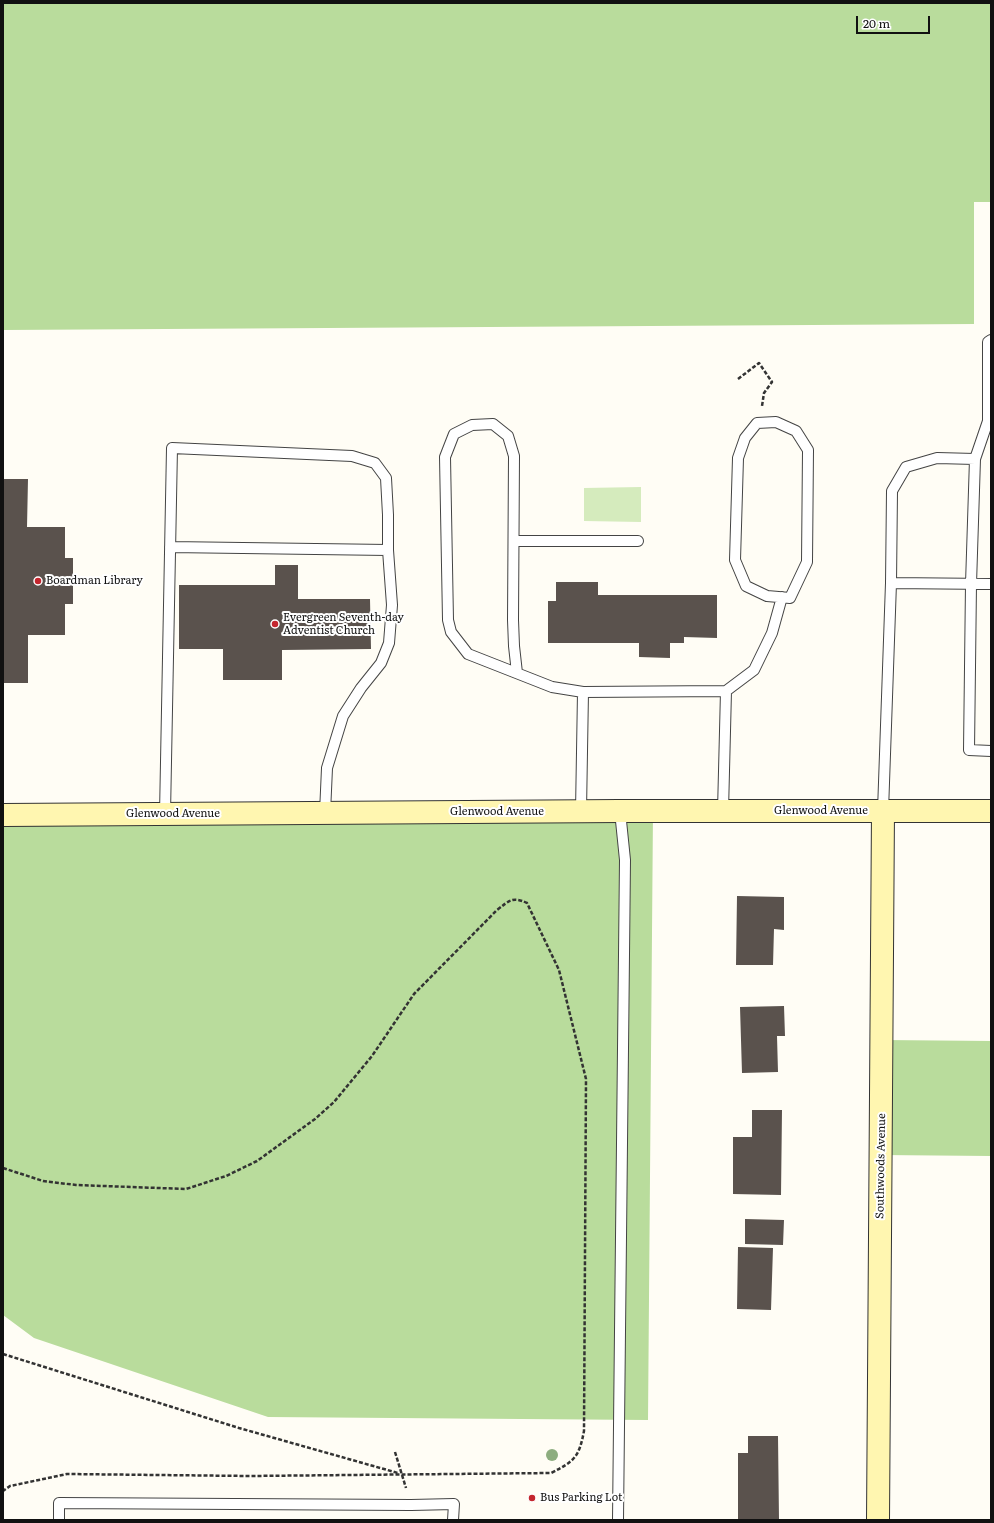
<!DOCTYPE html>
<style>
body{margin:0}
#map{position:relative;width:994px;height:1523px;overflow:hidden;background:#fffdf5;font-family:Literata,serif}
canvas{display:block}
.frame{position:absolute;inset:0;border:4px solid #111;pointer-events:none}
.scale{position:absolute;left:856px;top:16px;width:74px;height:18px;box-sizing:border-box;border:2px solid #111;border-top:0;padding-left:5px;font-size:12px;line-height:14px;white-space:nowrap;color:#111;-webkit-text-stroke:3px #fff;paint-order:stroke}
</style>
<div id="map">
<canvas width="994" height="1523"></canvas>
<div class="frame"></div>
<div class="scale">20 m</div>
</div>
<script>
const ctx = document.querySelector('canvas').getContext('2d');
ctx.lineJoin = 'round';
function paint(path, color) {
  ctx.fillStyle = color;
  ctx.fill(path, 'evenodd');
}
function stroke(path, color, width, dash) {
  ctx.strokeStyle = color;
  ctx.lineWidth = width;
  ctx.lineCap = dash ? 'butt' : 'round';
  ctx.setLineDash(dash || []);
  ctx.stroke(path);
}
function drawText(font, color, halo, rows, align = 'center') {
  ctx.font = font + ' Literata,serif';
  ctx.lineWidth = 4;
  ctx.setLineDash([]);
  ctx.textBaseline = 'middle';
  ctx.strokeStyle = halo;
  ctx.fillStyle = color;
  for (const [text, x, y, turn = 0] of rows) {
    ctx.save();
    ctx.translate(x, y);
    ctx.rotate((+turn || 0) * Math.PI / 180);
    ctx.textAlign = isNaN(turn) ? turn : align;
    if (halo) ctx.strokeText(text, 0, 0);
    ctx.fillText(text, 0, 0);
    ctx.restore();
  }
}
paint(new Path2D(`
 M641 487V522L584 521V488Z`), '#d5ebbd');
paint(new Path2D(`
 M3 3H991V202H974V324L3 330Z
 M653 811 648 1420 268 1417 34 1338 3 1315V815Z
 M882 1040 991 1041V1156L881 1155Z`), '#b9dc9c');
paint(new Path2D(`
 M3 479H28L27 527H65V558H73V604H65V635H28V683H3Z
 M275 565H298V599H370L371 649 282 650V680H223V649H179V585H275Z
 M556 582H598V595H717V638L684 637V643H670V658L639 657V643H548V601H556Z
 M737 896 784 897V930L774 929 773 965H736Z
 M784 1006 785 1036H777L778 1072 742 1073 740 1007Z
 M752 1110H782L781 1195 733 1194V1137H752Z
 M745 1219 784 1220 783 1245 745 1244Z
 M738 1247 773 1248 771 1310 737 1309Z
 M748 1436H778L779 1520H738V1453H748Z`), '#5a524d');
const lane = new Path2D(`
 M776 422 796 431 808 450 807 562 790 598 767 596 746 586 735 560 738 458 745 438 757 423Z
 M975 459 988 421V342L991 340
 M514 541H638
 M170 547 388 550
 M891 583 991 584
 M517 673 514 646 513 620 514 456 508 436 493 424 472 425 454 434 445 457 448 620 451 632 468 654 552 687 583 692
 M726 691 754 670 772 633 782 597
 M581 811 583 692 726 691 723 811
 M883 811 891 583 892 491 906 467 937 458 975 459 971 584 969 750 991 751
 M165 814 172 448 352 456 375 463 386 478 388 515V550L392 605 389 643 381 663 361 688 343 716 327 768 325 813
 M59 1520V1503L411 1505 454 1504 453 1520
 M618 1520 625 860 620 811`);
const secondary = new Path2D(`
 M3 815 620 811H991
 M878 1520 883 811`);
stroke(lane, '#444', 12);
stroke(secondary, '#333', 24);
stroke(new Path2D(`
 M738 379 759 363 772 382 764 393 762 406
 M3 1168 43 1181 76 1185 186 1189 226 1176 257 1161 315 1119 334 1102 372 1056 414 994 497 910C509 901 512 896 527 903L559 970 586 1079 584 1431C579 1457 575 1461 551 1473L249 1476 67 1474 10 1486 3 1491
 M3 1354 239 1428 398 1473
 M395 1452 406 1488`), '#333', 2.5, [4, 2]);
stroke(lane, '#fff', 10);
stroke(secondary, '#fff6b0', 22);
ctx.fillStyle = '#8dad7f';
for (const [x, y] of [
 [552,1455]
]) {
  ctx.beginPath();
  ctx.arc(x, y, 6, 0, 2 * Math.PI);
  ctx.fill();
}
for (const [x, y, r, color] of [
 [38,581,4,"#c4262e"],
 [275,624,4,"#c4262e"],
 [532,1498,4,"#c4262e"]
]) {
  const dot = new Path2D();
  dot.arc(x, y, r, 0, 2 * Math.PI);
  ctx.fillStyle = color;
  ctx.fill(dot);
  stroke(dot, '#fff', 1.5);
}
drawText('11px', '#111', '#fff', [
 ["Boardman Library",46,581],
 ["Evergreen Seventh-day",283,618],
 ["Adventist Church",283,631],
 ["Bus Parking Lot",540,1498]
], 'left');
drawText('11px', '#111', '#fff', [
 ["Glenwood Avenue",821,811],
 ["Glenwood Avenue",497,812],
 ["Glenwood Avenue",173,814],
 ["Southwoods Avenue",881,1166,-89]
]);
</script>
